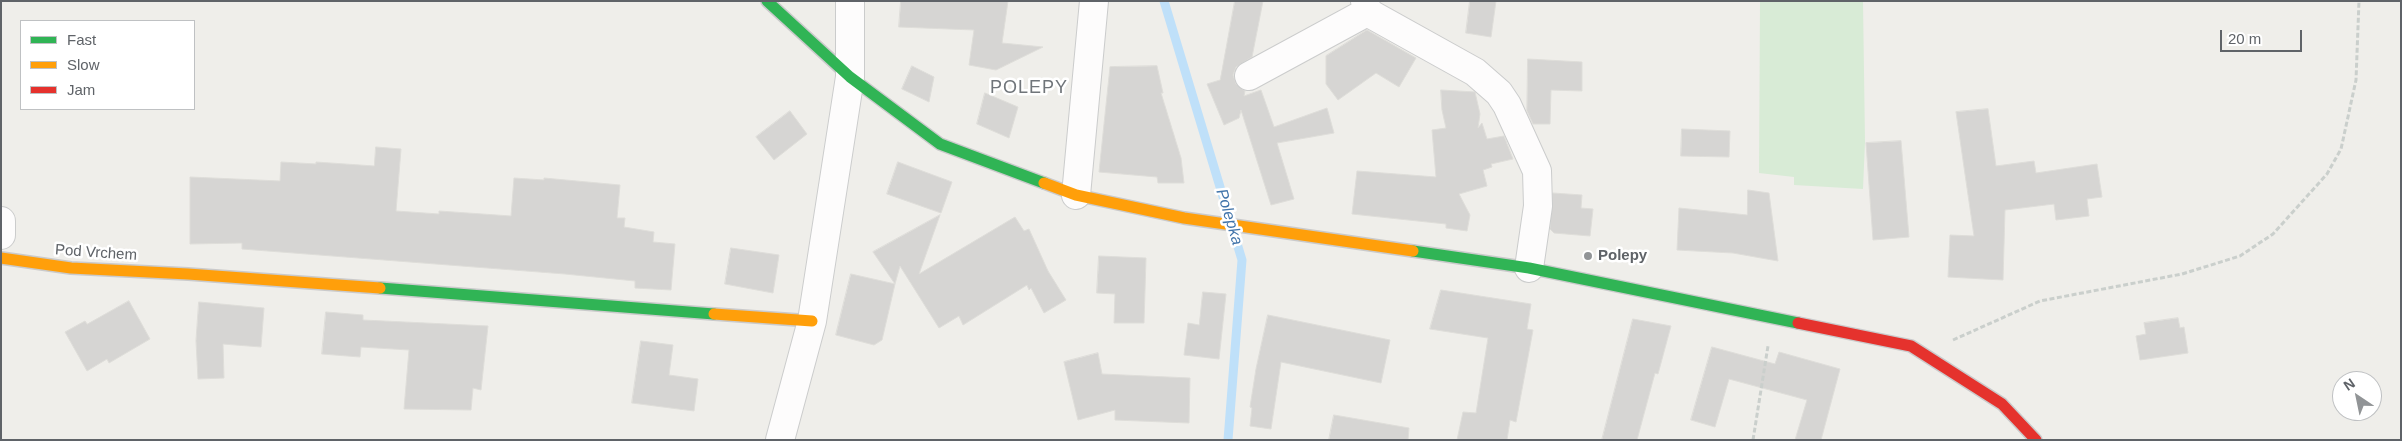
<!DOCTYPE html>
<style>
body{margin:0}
#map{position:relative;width:2402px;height:441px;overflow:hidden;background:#efeeea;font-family:Helvetica,sans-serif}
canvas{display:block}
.frame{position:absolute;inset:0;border:2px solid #5f6368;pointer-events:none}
.legend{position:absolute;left:20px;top:20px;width:175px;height:90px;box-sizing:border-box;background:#fff;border:1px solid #bfc1c3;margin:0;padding:6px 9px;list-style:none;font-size:15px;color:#5f6368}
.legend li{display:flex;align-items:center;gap:10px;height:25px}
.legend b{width:25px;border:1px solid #bfc1c3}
.north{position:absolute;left:2332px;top:371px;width:50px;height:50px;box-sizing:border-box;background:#fff;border:1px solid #bfc1c3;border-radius:50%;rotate:326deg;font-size:14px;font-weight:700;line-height:20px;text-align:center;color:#5f6368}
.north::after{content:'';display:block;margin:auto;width:18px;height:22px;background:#919496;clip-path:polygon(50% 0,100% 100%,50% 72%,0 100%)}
.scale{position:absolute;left:2220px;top:30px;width:82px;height:22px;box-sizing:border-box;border:2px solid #5f6368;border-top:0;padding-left:6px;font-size:15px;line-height:18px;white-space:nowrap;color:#5f6368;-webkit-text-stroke:4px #fff;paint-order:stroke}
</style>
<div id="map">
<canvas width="2402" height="441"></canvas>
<div class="frame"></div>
<ul class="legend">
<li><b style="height:6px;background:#30b455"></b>Fast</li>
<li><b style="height:6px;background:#ff9f0a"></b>Slow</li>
<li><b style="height:6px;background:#e5322d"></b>Jam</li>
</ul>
<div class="north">N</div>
<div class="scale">20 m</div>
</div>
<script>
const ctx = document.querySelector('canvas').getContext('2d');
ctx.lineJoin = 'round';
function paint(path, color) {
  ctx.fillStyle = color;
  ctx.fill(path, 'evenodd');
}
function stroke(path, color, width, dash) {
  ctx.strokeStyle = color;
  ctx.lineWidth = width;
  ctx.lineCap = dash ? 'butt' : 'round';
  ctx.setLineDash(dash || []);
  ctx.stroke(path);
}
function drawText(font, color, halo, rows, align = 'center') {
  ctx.font = font + ' Helvetica,sans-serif';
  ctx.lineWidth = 5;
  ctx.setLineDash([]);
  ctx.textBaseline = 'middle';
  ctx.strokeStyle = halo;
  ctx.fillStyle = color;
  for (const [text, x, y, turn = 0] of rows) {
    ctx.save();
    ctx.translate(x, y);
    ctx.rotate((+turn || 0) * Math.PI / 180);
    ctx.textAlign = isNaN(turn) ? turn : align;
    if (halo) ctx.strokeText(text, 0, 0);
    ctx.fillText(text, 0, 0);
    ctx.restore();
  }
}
paint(new Path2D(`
 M1760 1H1863L1865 142 1863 189 1794 185V177L1759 173Z`), '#d8ebd6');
stroke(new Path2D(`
 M1164 1 1242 260 1228 440`), '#bfe0f9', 9);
const building = new Path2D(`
 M901 1H1008L1002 43 1043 47 996 70 969 65 974 30 899 27Z
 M1235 1H1263L1252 57 1236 67 1233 75 1236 84 1245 91 1244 96 1261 90 1274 127 1327 108 1334 133 1277 143 1294 199 1271 205 1241 110 1239 118 1224 125 1207 84 1220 80Z
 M1470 1H1496L1491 37 1466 33Z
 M1367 30 1416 58 1399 87 1376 73 1338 100 1326 84V56Z
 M1528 59 1582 62V91L1551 90 1550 124H1533L1527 111Z
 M912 66 934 77 929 102 902 89Z
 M1157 66 1163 93H1161L1181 158 1184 183H1158L1157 177 1099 172 1110 67Z
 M1441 90 1475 92 1480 114 1478 128 1482 123 1487 139 1504 136 1513 159 1491 164 1492 167 1483 170 1487 186 1459 194 1470 215 1467 231 1446 228V224L1352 214 1357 171 1436 177 1432 130 1446 128 1442 110Z
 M985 93 1018 107 1009 138 977 124Z
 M1988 109 1996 166 2034 161 2036 173 2097 164 2102 197 2087 199 2089 216 2056 220 2054 204 2005 210 2003 280 1948 277 1950 235 1974 236 1956 112Z
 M790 111 807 134 774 160 756 137Z
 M1682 129 1730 131 1729 157 1681 156Z
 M1901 141 1909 237 1873 240 1866 143Z
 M376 147 401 149 396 211 439 214V211L511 216 514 178 544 180V178L620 185 617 218H625L624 227 654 232 653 242 675 244 671 290 635 288V281L565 274 242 249V243L190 244V177L280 181 281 162 316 164V162L374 166Z
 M898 162 952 182 941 213 887 194Z
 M1748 190 1769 193 1778 261 1733 253 1677 250 1679 208 1747 215Z
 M1553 193 1582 195 1581 208 1593 209 1590 236 1554 233 1550 229Z
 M940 215 919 274 1015 217 1024 231 1029 229 1048 271 1066 300 1044 313 1031 288 1029 290 1027 285 963 325 959 316 939 328 900 266 895 284 873 252Z
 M731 248 779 255 773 293 725 284Z
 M1099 256 1146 258 1144 323H1114L1115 294 1097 293Z
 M851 274 895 284 882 340 874 345 836 335Z
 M1441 290 1531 304 1527 329 1533 330 1516 422 1510 420 1507 440H1457L1463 412 1476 413 1488 338 1430 329Z
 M1203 292 1226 294 1219 359 1184 355 1188 323 1199 325Z
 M129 301 150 339 109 363 107 359 87 371 65 332 85 321 87 324Z
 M199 302 264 308 261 347 223 344 224 378 198 379 196 341Z
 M326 312 363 315V320L488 326 481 390 473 388 471 410 404 409 409 350 361 347 360 357 322 354Z
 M1268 315 1390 340 1381 383 1281 362 1271 429 1250 426 1252 408 1250 407 1256 369Z
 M2178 318 2180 328 2184 327 2188 353 2140 360 2136 336 2146 334 2144 323Z
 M1633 319 1671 326 1658 374 1655 373 1637 440H1602Z
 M641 341 673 345 669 375 698 379 694 411 632 403Z
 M1712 347 1775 364 1779 352 1840 369 1821 440H1795L1807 400 1729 379 1715 427 1691 420Z
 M1098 353 1102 374 1190 378 1189 423 1115 420V410L1078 420 1064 362Z
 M1334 415 1409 428 1408 440H1329Z`);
paint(building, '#d6d5d3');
stroke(building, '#deddd9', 1);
const street = new Path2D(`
 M1365 1 1367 12 1475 72 1499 93 1507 105 1537 171 1538 206 1529 268
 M1249 76 1367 12
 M1076 195 1094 1
 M1 221V235
 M780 440 812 321 850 77V1`);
const fast = new Path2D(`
 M767 1 850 77 940 144 1044 183
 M1413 251 1529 268 1798 323
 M380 288 714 314`);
const slow = new Path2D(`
 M1044 183 1076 195 1184 218 1413 251
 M1 258 71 268 188 274 380 288
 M714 314 812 321`);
const jam = new Path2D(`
 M1798 323 1911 346 2002 404 2036 440`);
stroke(street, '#cbcccc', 30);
stroke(fast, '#cacacb', 14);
stroke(slow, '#cacacb', 14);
stroke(jam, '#cacacb', 14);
stroke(new Path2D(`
 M1953 340 2040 301 2182 274 2240 256 2273 234 2327 174 2341 149 2356 80 2359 1
 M1753 440 1768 346`), '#cacfcc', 3, [5, 2.5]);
stroke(street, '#fdfcfc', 28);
stroke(fast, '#30b455', 11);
stroke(slow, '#ff9f0a', 11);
stroke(jam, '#e5322d', 11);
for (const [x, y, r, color] of [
 [1588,256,5,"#919496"]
]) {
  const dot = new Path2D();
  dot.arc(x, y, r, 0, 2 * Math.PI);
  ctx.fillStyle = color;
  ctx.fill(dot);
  stroke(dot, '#fff', 2);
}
drawText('15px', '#5f6368', '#fff', [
 ["Pod Vrchem",96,253,4]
]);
drawText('bold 15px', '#5f6368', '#fff', [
 ["Polepy",1598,256]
], 'left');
drawText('italic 16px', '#4174aa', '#fff', [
 ["Polepka",1229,217,73]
]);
ctx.letterSpacing = '1px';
drawText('18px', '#70757a', '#fff', [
 ["POLEPY",1029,88]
]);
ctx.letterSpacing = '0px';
</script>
